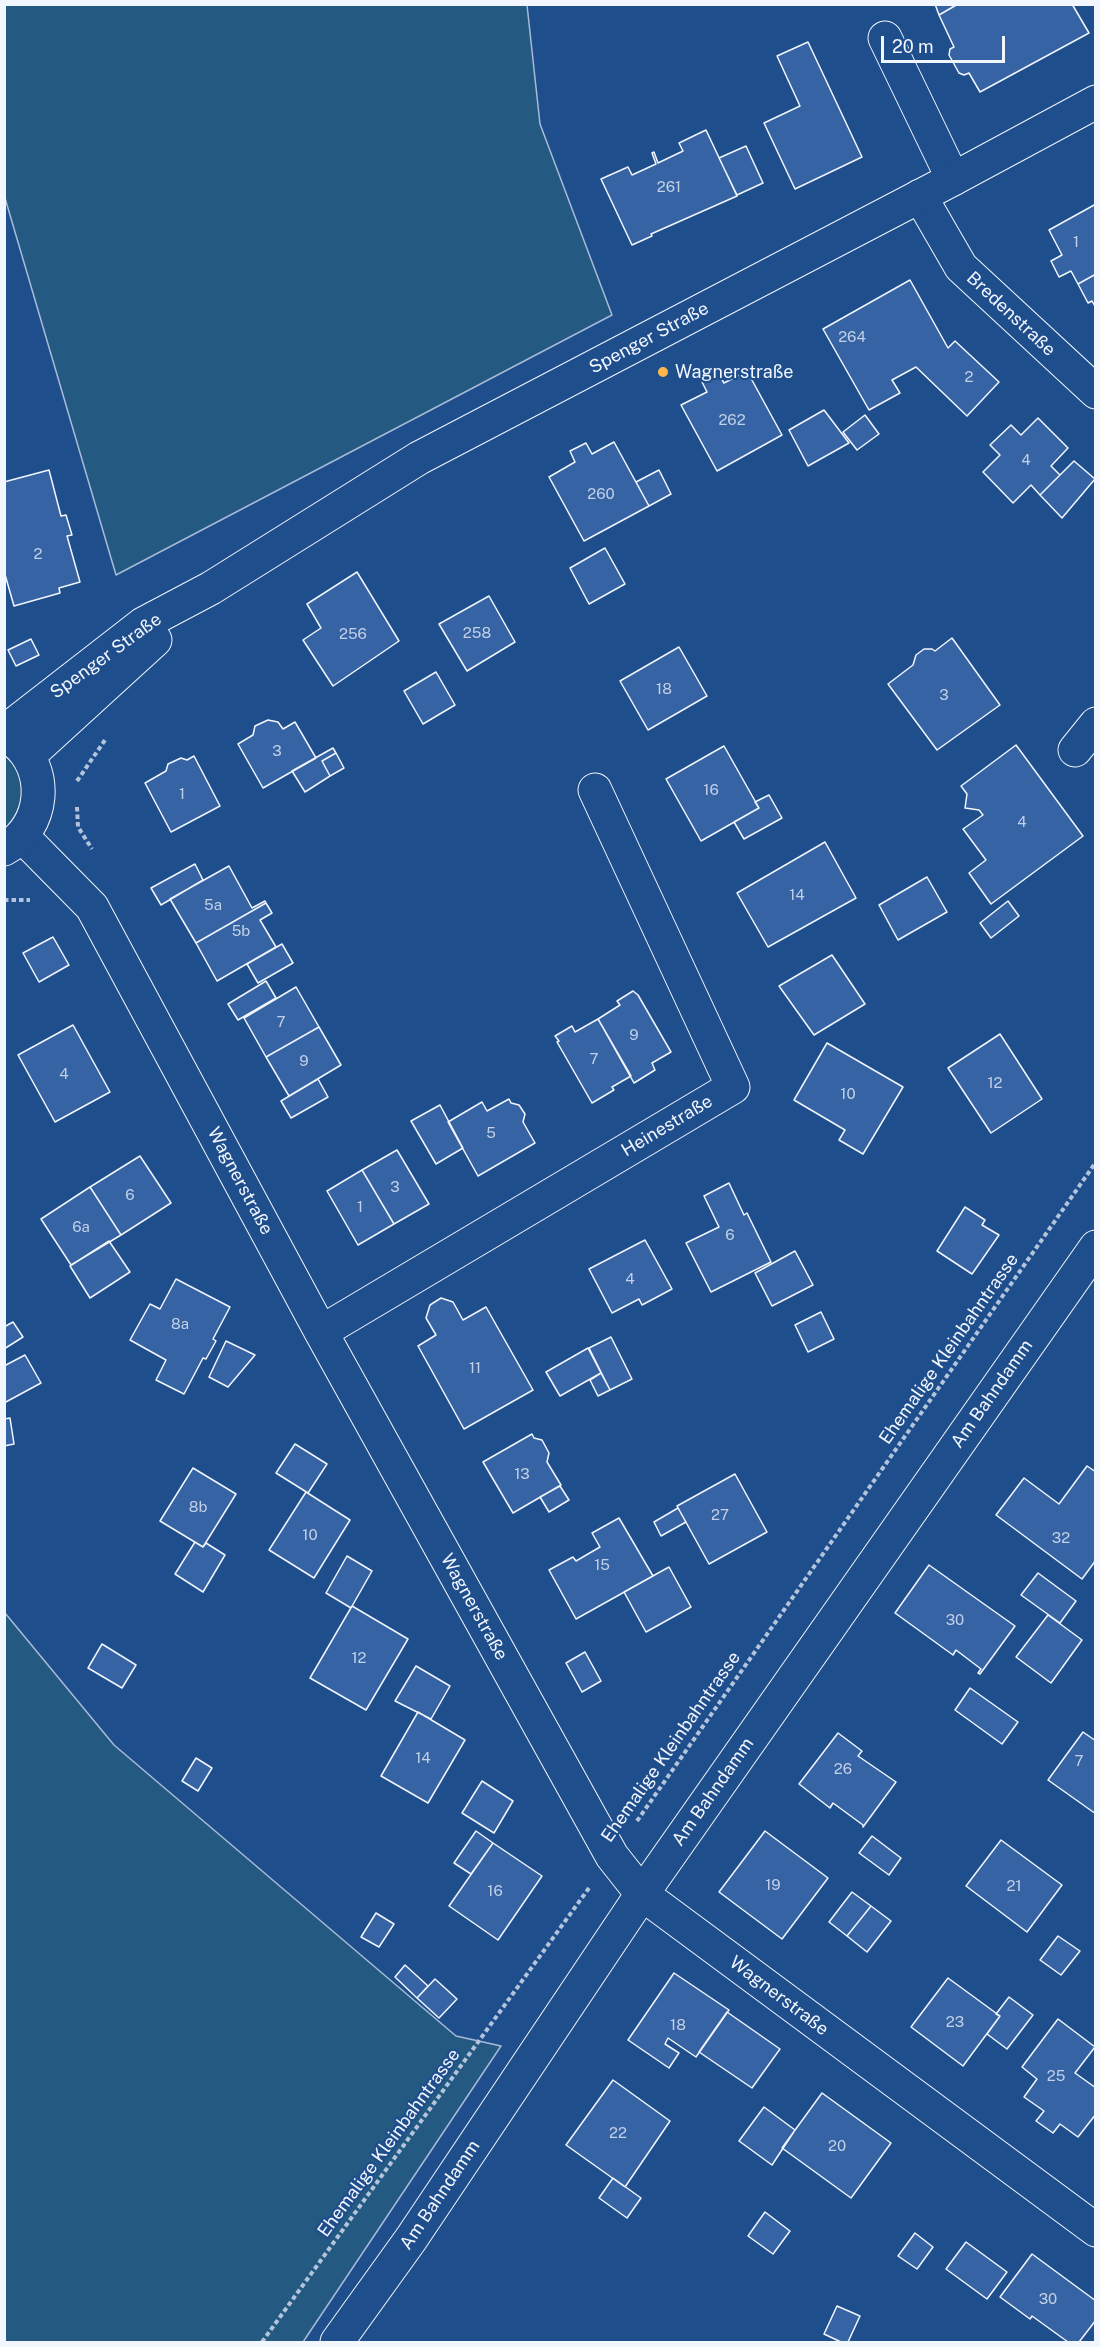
<!DOCTYPE html>
<meta charset="utf-8">
<style>
body{margin:0}
#map{position:relative;width:1100px;height:2347px;overflow:hidden;background:#1f4e8c;font-family:"Public Sans",sans-serif}
canvas{display:block}
.frame{position:absolute;inset:0;border:6px solid #f2f6ff;pointer-events:none}
.scale{position:absolute;left:881px;top:36px;width:124px;height:27px;box-sizing:border-box;border:3px solid #f2f6ff;border-top:0;padding-left:8px;font-size:18px;line-height:21px;white-space:nowrap;color:#f2f6ff;-webkit-text-stroke:4px #1f4e8c;paint-order:stroke}
</style>
<div id="map">
<canvas width="1100" height="2347"></canvas>
<div class="frame"></div>
<div class="scale">20 m</div>
</div>
<script>
const ctx = document.querySelector('canvas').getContext('2d');
ctx.lineJoin = 'round';
function paint(path, color) {
  ctx.fillStyle = color;
  ctx.fill(path, 'evenodd');
}
function stroke(path, color, width, dash) {
  ctx.strokeStyle = color;
  ctx.lineWidth = width;
  ctx.lineCap = dash ? 'butt' : 'round';
  ctx.setLineDash(dash || []);
  ctx.stroke(path);
}
function drawText(font, color, halo, rows, align = 'center') {
  ctx.font = font + ' "Public Sans",sans-serif';
  ctx.lineWidth = 4.5;
  ctx.setLineDash([]);
  ctx.textBaseline = 'middle';
  ctx.strokeStyle = halo;
  ctx.fillStyle = color;
  for (const [text, x, y, turn = 0] of rows) {
    ctx.save();
    ctx.translate(x, y);
    ctx.rotate((+turn || 0) * Math.PI / 180);
    ctx.textAlign = isNaN(turn) ? turn : align;
    if (halo) ctx.strokeText(text, 0, 0);
    ctx.fillText(text, 0, 0);
    ctx.restore();
  }
}
const green = new Path2D(`
 M5 4 527 5 540 124 612 315 116 575 5 198Z
 M4 755C32 777 26 807 4 830Z
 M5 1613 114 1745 456 2036 501 2046 303 2342H5Z`);
paint(green, '#245a82');
stroke(green, '#a8bbd7', 1.5);
const building = new Path2D(`
 M935 4H958L939 15Z
 M958 4H1072L1089 33 980 92 969 73 964 75 959 73 949 55 950 49 954 47 939 15Z
 M808 42 862 157 795 189 764 123 800 106 777 56Z
 M706 130 737 196 651 234 652 236 632 245 601 179 628 167 632 175 656 164 652 153 654 152 658 163 683 151 679 143Z
 M746 146 763 183 737 195 719 158Z
 M1096 204V274L1078 284 1071 271 1059 277 1051 261 1062 255 1049 230Z
 M1096 274V308L1092 301 1088 303 1078 284Z
 M910 280 948 348 955 341 999 382 967 416 916 367 892 380 900 393 869 410 823 329Z
 M747 371 782 435 717 471 681 405 707 392 702 382 718 373 724 383Z
 M824 410 849 443 808 466 789 430Z
 M865 415 879 434 857 450 843 432Z
 M1038 418 1068 448 1051 466 1060 475 1040 495 1031 485 1013 503 983 472 1000 455 990 445 1011 425 1021 435Z
 M614 442 649 506 584 541 549 477 575 462 570 451 586 443 592 454Z
 M1074 461 1095 479 1062 518 1040 495Z
 M49 470 61 516 66 515 72 535 67 536 80 582 59 588 60 593 14 606 4 571V482Z
 M659 470 671 494 649 506 636 482Z
 M605 548 625 584 589 604 570 568Z
 M357 572 399 641 333 686 303 640 321 628 307 604Z
 M489 596 515 642 467 671 439 624Z
 M952 638 1000 705 937 750 888 684 913 665 916 655 924 649H932L935 651Z
 M31 639 39 655 16 666 8 650Z
 M679 647 707 696 648 730 620 681Z
 M436 672 455 705 423 724 404 691Z
 M268 720 278 722 283 729 295 722 316 758 263 788 238 744 253 735 255 726Z
 M1016 745 1083 836 991 904 969 873 986 860 963 829 983 815 979 810 965 808 967 794 961 786Z
 M724 746 759 808 701 841 666 779Z
 M333 748 336 753 322 761 330 776 305 792 292 771Z
 M336 753 344 768 330 776 322 761Z
 M194 756 220 806 171 832 145 783 166 771 168 764 181 758 187 760Z
 M769 795 782 818 744 839 734 822 759 808 755 802Z
 M825 842 856 898 768 947 737 893Z
 M195 864 203 880 161 905 151 888Z
 M229 866 252 908 265 901 266 903 196 943 170 899Z
 M927 877 947 912 898 940 879 905Z
 M1008 901 1019 916 991 938 980 923Z
 M266 903 272 913 260 920 276 947 217 981 196 943Z
 M53 937 69 965 39 982 23 953Z
 M282 944 293 963 258 983 247 964Z
 M832 955 865 1004 814 1035 779 986Z
 M266 981 276 998 238 1020 228 1004Z
 M296 987 319 1027 266 1057 244 1018Z
 M633 991 638 995 671 1052 652 1063 655 1070 634 1083 598 1019 620 1005 617 1001Z
 M598 1019 631 1076 612 1087 614 1090 592 1103 557 1042 559 1041 555 1036 572 1026 575 1032Z
 M73 1025 110 1092 55 1122 18 1055Z
 M319 1027 341 1065 289 1096 266 1057Z
 M1000 1034 1042 1099 991 1133 948 1068Z
 M827 1043 903 1087 863 1154 839 1140 845 1130 794 1100Z
 M318 1079 328 1097 291 1118 281 1101Z
 M509 1099 511 1103 519 1105 525 1114 523 1122 535 1143 478 1176 448 1122 482 1102 487 1111Z
 M440 1105 463 1148 436 1164 411 1121Z
 M397 1150 429 1204 394 1224 362 1170Z
 M140 1156 171 1203 121 1235 90 1187Z
 M362 1170 394 1224 358 1245 327 1191Z
 M729 1183 744 1215 747 1213 771 1262 711 1292 686 1243 719 1227 704 1196Z
 M90 1187 121 1235 71 1265 41 1219Z
 M965 1207 985 1220 982 1225 999 1235 972 1274 937 1251Z
 M645 1240 672 1289 642 1305 639 1299 612 1313 589 1269Z
 M109 1241 130 1272 90 1298 70 1266Z
 M795 1251 813 1285 772 1306 755 1273Z
 M176 1279 230 1307 213 1339 216 1341 206 1359 203 1358 184 1394 156 1380 166 1360 130 1340 150 1304 160 1309Z
 M441 1298 453 1302 463 1320 486 1307 533 1390 464 1429 418 1346 436 1335 426 1318 430 1305Z
 M821 1312 834 1339 808 1352 795 1325Z
 M13 1322 23 1337 4 1349V1327Z
 M611 1337 632 1379 610 1390 589 1348Z
 M226 1341 255 1355 228 1387 209 1377Z
 M588 1348 601 1373 560 1396 546 1372Z
 M25 1355 41 1383 4 1403V1366Z
 M601 1373 610 1390 598 1396 590 1380Z
 M10 1418 14 1444 4 1446V1419Z
 M532 1434 534 1438 542 1440 549 1453 547 1462 561 1485 513 1513 483 1462Z
 M295 1444 327 1464 308 1493 276 1473Z
 M1087 1466 1096 1472V1560L1082 1579 996 1515 1024 1478 1059 1504Z
 M193 1468 236 1494 203 1547 160 1521Z
 M735 1474 767 1532 709 1564 677 1506Z
 M560 1486 569 1500 549 1512 540 1497Z
 M306 1492 350 1520 314 1578 269 1550Z
 M678 1508 686 1522 661 1536 654 1522Z
 M619 1518 653 1576 576 1619 549 1570 573 1557 576 1561 600 1547 592 1533Z
 M195 1542 203 1547 206 1543 225 1555 203 1592 175 1574Z
 M347 1556 372 1571 351 1608 326 1593Z
 M929 1565 1015 1626 980 1674 978 1673 981 1669 956 1650 953 1655 895 1613Z
 M669 1567 691 1607 646 1632 624 1592Z
 M1038 1573 1076 1601 1060 1623 1021 1595Z
 M352 1606 408 1639 366 1710 310 1678Z
 M1048 1615 1082 1640 1051 1683 1016 1657Z
 M102 1644 136 1665 122 1688 88 1668Z
 M585 1652 601 1681 582 1692 566 1663Z
 M416 1666 450 1686 431 1719 395 1701Z
 M970 1688 1018 1722 1002 1744 955 1710Z
 M418 1712 465 1740 428 1803 381 1776Z
 M1083 1732 1096 1741V1814L1048 1780Z
 M838 1733 862 1751 858 1756 896 1782 863 1827V1825L833 1803 830 1808 799 1784Z
 M196 1758 212 1768 198 1791 182 1781Z
 M482 1781 513 1801 494 1833 462 1813Z
 M476 1831 493 1843 471 1874 454 1863Z
 M765 1831 828 1878 782 1939 719 1892Z
 M872 1836 901 1858 889 1875 859 1853Z
 M1001 1840 1062 1885 1027 1932 966 1886Z
 M493 1843 542 1876 498 1940 449 1906Z
 M852 1892 871 1906 847 1936 829 1922Z
 M871 1906 891 1921 867 1952 847 1936Z
 M376 1913 394 1924 379 1947 361 1937Z
 M1058 1936 1080 1951 1061 1975 1040 1960Z
 M405 1965 428 1986 417 1998 395 1977Z
 M674 1973 729 2010 696 2057 668 2038 665 2044 679 2053 669 2068 628 2040Z
 M948 1978 1000 2016 963 2066 911 2027Z
 M435 1979 457 1999 439 2018 417 1998Z
 M1009 1997 1033 2015 1007 2049 987 2034 1000 2016 996 2014Z
 M727 2012 780 2049 752 2088 699 2052Z
 M1058 2019 1095 2047 1075 2073 1096 2088V2114L1078 2137 1060 2124 1053 2133 1036 2121 1044 2111 1024 2097 1037 2079 1022 2067Z
 M613 2080 670 2121 625 2187 566 2145Z
 M822 2093 891 2143 851 2198 782 2148Z
 M764 2107 795 2130 772 2165 739 2141Z
 M613 2178 641 2198 627 2218 599 2198Z
 M765 2212 790 2231 773 2254 748 2236Z
 M915 2233 933 2247 917 2269 898 2256Z
 M966 2242 1007 2272 987 2299 946 2269Z
 M1032 2254 1096 2301V2320L1079 2342H1068L1032 2316 1030 2319 1000 2297Z
 M837 2306 860 2316 848 2342H841L824 2334Z`);
paint(building, '#3563a3');
stroke(building, '#f2f6ff', 1.5);
const street = new Path2D(`
 M885 38 953 179
 M920 196 961 267 1096 392
 M1075 750 1096 724
 M22 836 92 907 321 1332 612 1856 642 1894 1096 2230
 M321 1332 733 1087 595 790
 M337 2342 411 2239 642 1894 1096 1247`);
const secondary = new Path2D(`
 M4 732 143 624 211 588 419 458 953 179 1096 102
 M28 756 155 640
 M4 849C45 828 50 769 14 741`);
stroke(street, '#f2f6ff', 35);
stroke(secondary, '#f2f6ff', 35);
stroke(new Path2D(`
 M77 781 105 740
 M77 807 78 827 92 849
 M4 900H30
 M637 1821 1096 1162
 M262 2342 589 1888`), '#b3c4dc', 4, [4.5, 3]);
stroke(street, '#1f4e8c', 33);
stroke(secondary, '#1f4e8c', 33);
for (const [x, y, r, color] of [
 [663,372,6,"#ffb74d"]
]) {
  const dot = new Path2D();
  dot.arc(x, y, r, 0, 2 * Math.PI);
  ctx.fillStyle = color;
  ctx.fill(dot);
  stroke(dot, '#1f4e8c', 2);
}
drawText('15px', '#c3d1e8', null, [
 ["261",669,187],
 ["1",1076,242],
 ["264",852,337],
 ["2",969,377],
 ["262",732,420],
 ["4",1026,460],
 ["260",601,494],
 ["2",38,554],
 ["258",477,633],
 ["256",353,634],
 ["18",664,689],
 ["3",944,695],
 ["3",277,751],
 ["16",711,790],
 ["1",182,794],
 ["4",1022,822],
 ["14",797,895],
 ["5a",213,905],
 ["5b",241,931],
 ["7",281,1022],
 ["9",634,1035],
 ["7",594,1059],
 ["9",304,1061],
 ["4",64,1074],
 ["12",995,1083],
 ["10",848,1094],
 ["5",491,1133],
 ["3",395,1187],
 ["6",130,1195],
 ["1",360,1207],
 ["6a",81,1227],
 ["6",730,1235],
 ["4",630,1279],
 ["8a",180,1324],
 ["11",475,1368],
 ["13",522,1474],
 ["8b",198,1507],
 ["27",720,1515],
 ["10",310,1535],
 ["32",1061,1538],
 ["15",602,1565],
 ["30",955,1620],
 ["12",359,1658],
 ["14",423,1758],
 ["7",1079,1761],
 ["26",843,1769],
 ["19",773,1885],
 ["21",1014,1886],
 ["16",495,1891],
 ["23",955,2022],
 ["18",678,2025],
 ["25",1056,2076],
 ["22",618,2133],
 ["20",837,2146],
 ["30",1048,2299]
]);
drawText('18px', '#f2f6ff', '#1f4e8c', [
 ["Bredenstraße",1011,314,43],
 ["Spenger Straße",649,338,-28],
 ["Spenger Straße",106,656,-36],
 ["Heinestraße",667,1126,-31],
 ["Wagnerstraße",240,1181,62],
 ["Ehemalige Kleinbahntrasse",949,1349,-55],
 ["Am Bahndamm",992,1394,-55],
 ["Wagnerstraße",474,1607,61],
 ["Ehemalige Kleinbahntrasse",671,1747,-55],
 ["Am Bahndamm",713,1792,-55],
 ["Wagnerstraße",779,1996,37],
 ["Ehemalige Kleinbahntrasse",389,2143,-54],
 ["Am Bahndamm",440,2195,-56]
]);
drawText('18px', '#f2f6ff', '#1f4e8c', [
 ["Wagnerstraße",675,372]
], 'left');
</script>
